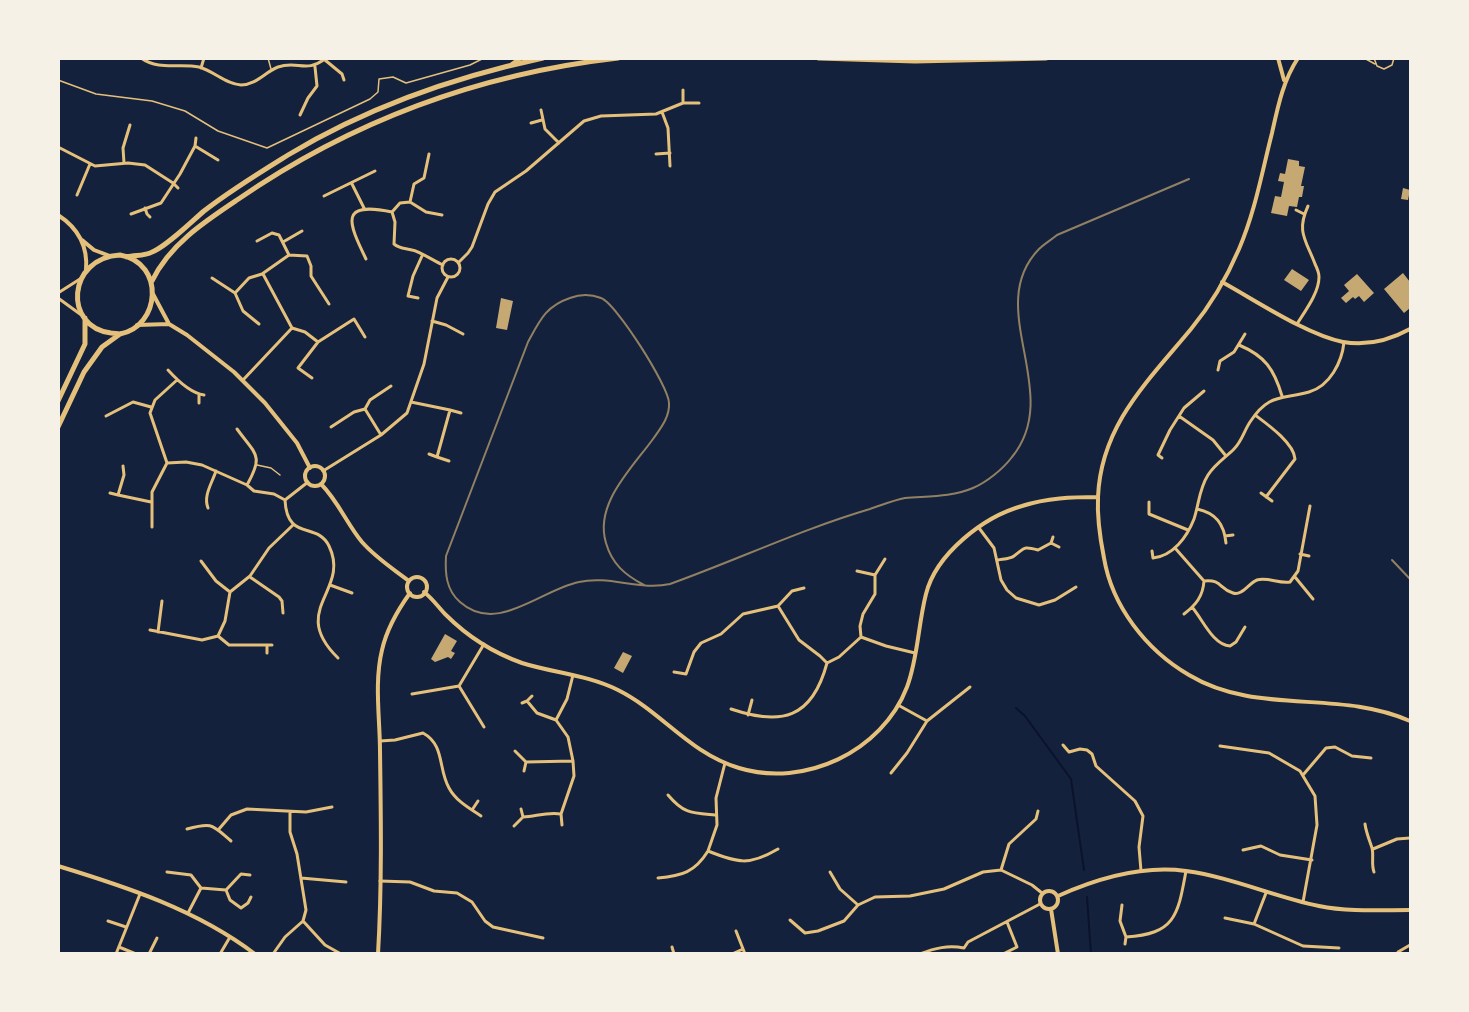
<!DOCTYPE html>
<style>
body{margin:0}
#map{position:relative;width:1469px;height:1012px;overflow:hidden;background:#14213d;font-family:Quicksand,sans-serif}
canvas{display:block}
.frame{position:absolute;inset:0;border:60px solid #f6f1e7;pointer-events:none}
</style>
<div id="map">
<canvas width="1469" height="1012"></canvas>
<div class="frame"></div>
</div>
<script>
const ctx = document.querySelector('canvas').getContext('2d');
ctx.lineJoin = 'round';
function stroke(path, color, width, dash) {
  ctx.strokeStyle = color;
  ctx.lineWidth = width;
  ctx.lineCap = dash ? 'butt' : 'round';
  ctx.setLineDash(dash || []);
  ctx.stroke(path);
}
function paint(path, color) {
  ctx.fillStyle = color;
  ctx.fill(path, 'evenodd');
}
stroke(new Path2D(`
 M1016 708 1025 716 1071 779 1084 870
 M1087 897 1091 954`), '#0b132b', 2);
paint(new Path2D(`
 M1288 159 1299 161V166L1305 167 1301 186H1304L1302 197H1299L1297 207 1289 206 1287 216 1271 213 1275 196 1281 197 1284 182 1278 181 1280 173 1285 174Z
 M1403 188 1410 190 1408 200 1401 199Z
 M1292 269 1309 280 1301 291 1284 280Z
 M1403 273 1410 282V308L1404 313 1384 289Z
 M1357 274 1374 293 1364 302 1359 296 1355 299 1353 297 1346 303 1341 298 1349 291 1344 285Z
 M501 298 513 301 507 330 496 328Z
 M445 634 457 641 451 651 455 653 451 659 448 657 435 662 431 659Z
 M623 652 632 656 623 673 614 668Z`), '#c6a872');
stroke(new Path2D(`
 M58 80 96 94 152 101 185 111 218 131 267 148 370 99 378 92 379 79 393 77 406 83 470 65 484 58`), '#e5c07b', 1.5);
stroke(new Path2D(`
 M268 58 271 69
 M1364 58 1375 64
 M1374 58 1377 66 1384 69 1392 65 1394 58
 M257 465 271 468 280 475`), '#e5c07b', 1.5);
stroke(new Path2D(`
 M141 58C159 71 179 63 199 67 214 71 225 84 241 85 256 85 265 72 278 67 298 60 306 74 326 58
 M325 60 342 74 344 80
 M201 68 204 58
 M683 90V103
 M541 110 545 129 559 143
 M662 112 668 128 670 166
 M300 115 308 98 317 86 315 67
 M531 123 542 120
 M196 138 195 146 218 160
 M58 147 95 166 128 163 145 165 173 183 178 188
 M656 154 670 153
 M124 163 123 148 130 125
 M352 184 364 208
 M77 195 90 164
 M324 196 375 171
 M410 202 414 184 424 178 429 154
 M145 208 147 214 150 217
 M1296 210 1304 214
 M392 212 400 203 410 202 426 212 442 215
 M131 214 161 203 180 174 195 146
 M283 242 302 231
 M289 255 307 256 311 266V276L329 304
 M442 268a9 9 0 1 1 18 0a9 9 0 1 1-18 0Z
 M366 259C348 222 339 201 392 212L395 222 394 244C400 249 405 248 412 250 419 251 434 261 443 265
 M459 262 468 253 472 247 488 204 495 192 526 171 584 121 601 116 656 114 683 103H699
 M263 274 292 328
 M212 278 235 293 249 278 262 274 289 255 279 235 272 233 257 241
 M58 293 80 279
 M235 293 243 311 259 324
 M58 298 80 314
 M418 298 408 296 413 276 422 256
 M432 321 446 325 463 334
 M1297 324C1305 311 1319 293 1319 277 1319 273 1317 268 1315 264 1306 240 1296 232 1308 206
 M292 328 305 332 318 342 298 368 312 378
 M318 342 354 319 365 337
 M1239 345C1265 356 1274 369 1282 396
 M168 370C177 380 190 393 204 395
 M1218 370 1220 361 1234 352 1245 334
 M243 380 292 328
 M199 395V403
 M411 402 450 410 437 457 429 454
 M365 409 381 435
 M450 410 461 413
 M1255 415C1267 424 1294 443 1295 459L1266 497
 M106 416 133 402 151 407
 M1179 416 1213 440 1226 456
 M331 427 354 412 365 409 370 400 391 386
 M237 429C256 455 264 455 247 485
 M437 457 449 461
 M1162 458 1158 455 1170 430 1184 408 1204 391
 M167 463 186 462 202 465 247 485 254 491 274 494 285 500
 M123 466 124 475 118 495 151 502
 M323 471 381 435 407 413 424 364 437 298 448 277
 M110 493 118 495
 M1261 493 1272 501
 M285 500C287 542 317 521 329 546 351 591 288 609 338 658
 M285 500 308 482
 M1149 502V514L1188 530
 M208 508C203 496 212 483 216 471
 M1197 509C1216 513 1224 524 1226 543
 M152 527V492L167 463 150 413 155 400 177 380
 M979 528 994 548 1001 580 1007 590 1016 598 1039 605 1055 600 1076 587
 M1225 536 1233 535
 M1051 543 1059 547
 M1175 548 1204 581C1203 596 1196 605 1184 614
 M1152 551 1153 558C1173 556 1187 537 1194 519 1199 504 1199 489 1208 475 1215 464 1225 458 1234 449 1242 441 1244 431 1250 422 1269 393 1281 400 1309 392 1330 386 1342 362 1344 342
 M1300 554 1309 556
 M998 560C1003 559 1010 559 1014 556 1025 548 1023 546 1038 550L1051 543 1053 537
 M201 561 216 581 230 592
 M857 571 875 575
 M250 577 279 597 282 601 283 613
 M1295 577 1313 599
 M1204 581C1222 579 1219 589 1233 593 1242 596 1249 583 1257 580 1268 577 1279 584 1290 582L1298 571 1310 506
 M330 585 352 593
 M778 606 799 640 820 656 827 663 839 657 861 637
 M1192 607C1203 620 1213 645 1230 646L1236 642 1245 627
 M150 630 202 640 218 636 225 621 230 592 250 576 269 548 293 525
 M158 632 162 601
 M218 636 229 645H272
 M861 637 860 626 863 614 875 594V575L885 559
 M861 637 886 646 915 653
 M484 644 459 686 484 727
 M267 653V645
 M674 672 686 674 694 652 701 643 721 634 743 614 778 606 792 591 804 588
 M412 694 459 686
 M527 701 537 713 556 720 568 737 573 761 574 776 561 814 562 825
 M522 703 527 701 532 696
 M898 705 927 721
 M731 709C781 726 812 719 827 663
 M748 715 752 700
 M556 720 567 699 573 675
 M380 741 395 740 423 733C445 745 438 769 449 788 456 801 469 808 481 816
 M1063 745 1069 752 1080 749 1087 750 1092 754 1096 766 1135 801 1143 816 1139 847 1141 871
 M1220 746 1269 753 1300 771 1315 796 1317 825 1303 902
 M515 751 526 762 573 761
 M524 771 526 762
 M891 773 907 753 927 721 970 687
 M1303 775 1326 748 1335 747 1352 756 1371 758
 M668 795C684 814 692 813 715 815
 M521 809 523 817
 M472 810 478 801
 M1365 824C1366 832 1369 839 1372 848 1374 855 1371 864 1374 872
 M514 826 523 817C537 816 547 812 561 814
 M187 829C213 822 212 825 231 841
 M219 829 231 815 247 809 306 812 332 807
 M1373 849 1397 839 1410 838
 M1243 850 1261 846 1280 855 1312 860
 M708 851 717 825 716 798 725 763
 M1001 870 1009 844 1036 819 1038 811
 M167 872 191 875 201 888 226 890
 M830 872 840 889 858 905
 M250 875 241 874 226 890 230 900 241 908 248 903 251 897
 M301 878 346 882
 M658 878C682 876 695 872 708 851 738 863 749 866 778 849
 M380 881 410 882 434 891 457 893 472 902 485 921 493 927 543 938
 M1122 905 1120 921 1126 937C1176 934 1178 914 1186 871
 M188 913 201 888
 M1225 918 1254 924 1303 946 1339 948
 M790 920 805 933 818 931 844 921 858 905 875 897 910 896 944 889 983 872 1001 870 1032 885 1042 893
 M108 921 126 927
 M303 921 325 945 341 954
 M1254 924 1266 893
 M736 931 745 954
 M1125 944 1126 937
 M119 947 136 954
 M672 947 674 954
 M1398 952 1410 945
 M116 954 140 894
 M149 954 157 938
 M220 954 230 937
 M273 954 285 937 303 921 306 910 297 854 290 832V812
 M732 954 743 949
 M920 954C935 948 948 945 964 948L968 942 1040 904
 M1003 954 1017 947 1007 922`), '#e5c07b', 3);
stroke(new Path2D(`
 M1278 58 1284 80
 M1298 58C1283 81 1278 106 1272 133 1262 172 1255 212 1239 249 1227 277 1210 306 1191 329 1148 381 1101 425 1098 497 1097 517 1100 538 1104 558 1112 606 1146 650 1189 675 1257 716 1339 689 1410 721
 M512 64 521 58
 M58 215C78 228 88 247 86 270
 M82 240 94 250 110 256
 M1222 282C1255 300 1307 335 1343 342 1366 346 1390 340 1410 329
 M153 294 169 324 187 335 234 372 265 403 297 443 310 468
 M137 325 169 324
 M305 476a10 10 0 1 1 20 0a10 10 0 1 1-20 0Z
 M321 484C338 501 347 524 362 542 376 558 392 568 409 581
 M407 587a10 10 0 1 1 20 0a10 10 0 1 1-20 0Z
 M424 592C433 599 439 608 446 615 467 636 494 653 522 663 554 673 588 675 618 690 662 712 689 753 739 768 804 788 882 752 907 687 918 658 918 625 926 594 936 554 983 517 1022 506 1047 498 1072 497 1098 497
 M58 866C127 887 197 910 255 954
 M1040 900a9 9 0 1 1 18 0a9 9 0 1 1-18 0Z
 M1058 896C1098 878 1142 865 1186 871 1231 877 1275 897 1319 906 1348 912 1381 910 1410 910
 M1051 909 1058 954
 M378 954C382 886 381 819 380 751 380 719 374 683 382 650 387 628 397 611 410 593`), '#e5c07b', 4);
stroke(new Path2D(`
 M819 58 915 61 1046 58
 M120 255C166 263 160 327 120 334 117 334 114 333 111 333 63 327 67 258 120 255Z
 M127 257C134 255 143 256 150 253 165 248 191 222 204 211 231 190 259 173 288 155 366 108 454 77 543 58
 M152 281C169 245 204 222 237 200 353 120 478 74 618 58
 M58 401 85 344V318
 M58 427 84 372 102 347 120 334`), '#e5c07b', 5);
stroke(new Path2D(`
 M1392 560 1410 579
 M644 585C625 575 612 564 606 543 594 504 632 468 653 439 660 429 670 417 669 403 669 387 616 303 601 298 591 294 580 294 570 298 546 306 540 320 528 342L446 556C445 573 446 590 460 602 497 635 540 590 579 582 609 575 640 591 670 584 737 560 802 529 870 509 882 505 894 500 905 498 927 496 952 497 973 488 987 482 1003 469 1012 457 1065 392 982 308 1039 249 1044 244 1051 240 1057 235L1189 179`), '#918062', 2);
</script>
